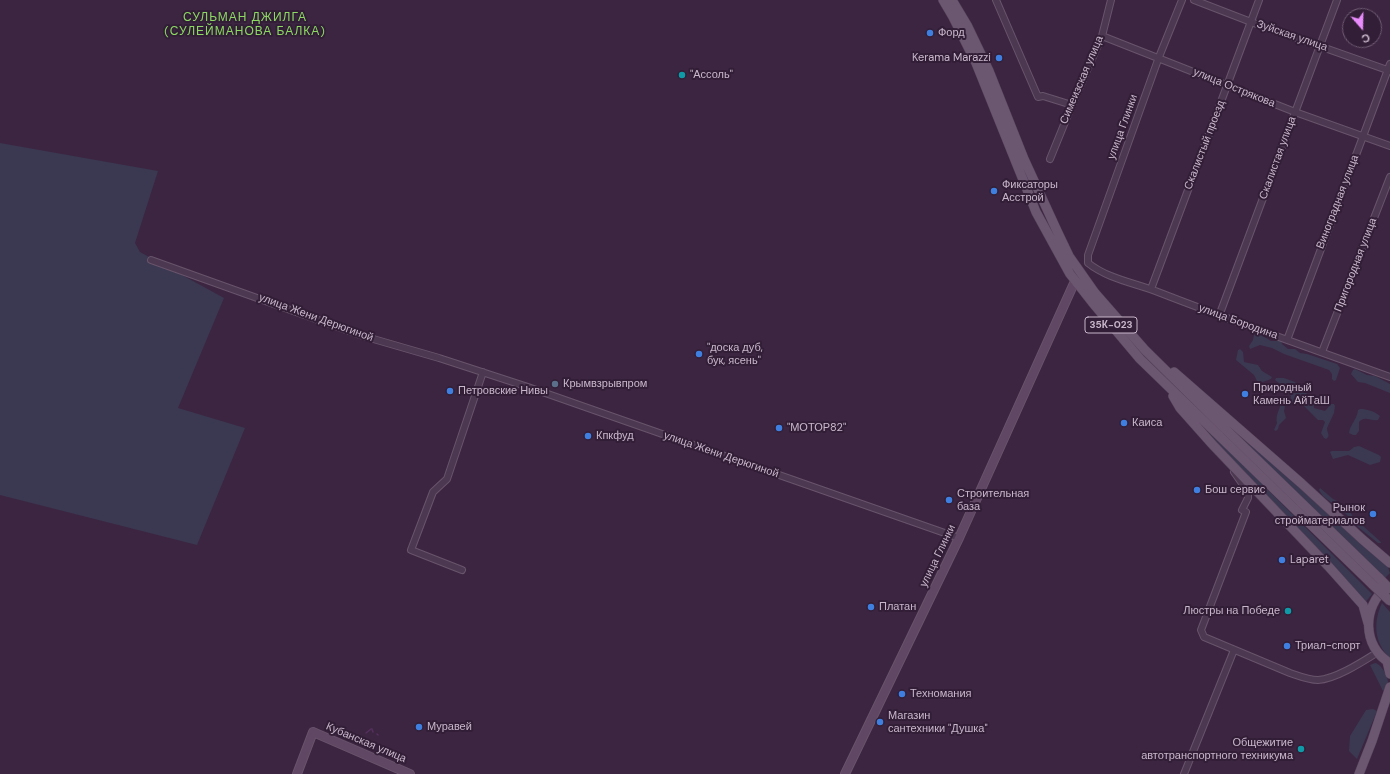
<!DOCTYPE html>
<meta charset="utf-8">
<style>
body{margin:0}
#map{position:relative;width:1390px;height:774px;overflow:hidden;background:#3c2541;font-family:"DM Sans",sans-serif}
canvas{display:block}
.north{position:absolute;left:1342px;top:8px;width:40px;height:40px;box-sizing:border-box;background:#321e36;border:1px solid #6e5b72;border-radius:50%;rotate:160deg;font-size:11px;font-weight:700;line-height:16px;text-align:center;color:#c8b6cb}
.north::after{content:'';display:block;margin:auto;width:14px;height:18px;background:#e98bfc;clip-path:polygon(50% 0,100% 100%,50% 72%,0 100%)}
</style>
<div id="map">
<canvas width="1390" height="774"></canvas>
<div class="north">С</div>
</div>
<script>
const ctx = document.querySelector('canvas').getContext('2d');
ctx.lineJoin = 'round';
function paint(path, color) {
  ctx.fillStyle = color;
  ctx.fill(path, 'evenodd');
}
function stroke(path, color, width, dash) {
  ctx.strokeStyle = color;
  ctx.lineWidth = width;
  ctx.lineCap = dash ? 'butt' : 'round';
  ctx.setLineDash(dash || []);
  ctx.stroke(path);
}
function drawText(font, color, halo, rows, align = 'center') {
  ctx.font = font + ' "DM Sans",sans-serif';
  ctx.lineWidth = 4;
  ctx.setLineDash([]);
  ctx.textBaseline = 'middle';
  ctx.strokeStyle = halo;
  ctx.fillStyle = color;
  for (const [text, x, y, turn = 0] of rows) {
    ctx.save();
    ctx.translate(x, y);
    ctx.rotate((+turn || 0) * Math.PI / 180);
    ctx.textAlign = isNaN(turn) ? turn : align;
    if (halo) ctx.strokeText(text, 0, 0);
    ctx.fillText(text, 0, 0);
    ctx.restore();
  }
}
paint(new Path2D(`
 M0 143 158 171 135 243 140 252 224 298 178 408 245 428 197 545 0 495Z
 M1256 334 1261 335 1271 341H1281L1282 344 1288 349H1295L1300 353 1307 354 1337 364 1340 368 1336 380 1334 381 1332 379V374L1329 370 1284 354 1272 348 1260 345 1250 349 1249 346 1253 340 1254 335Z
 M1240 349 1243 352 1244 362 1258 365 1262 371 1272 377 1271 379 1260 383 1257 381 1254 375 1236 360 1238 350Z
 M1355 369 1367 375 1375 376 1390 384V393L1365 383 1358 382 1351 374 1353 370Z
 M1276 378H1284L1295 382 1307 394 1313 398 1314 408 1325 411 1331 404H1334L1335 406 1334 413 1327 428C1327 433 1331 436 1326 439L1324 438 1321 433 1325 422 1323 420H1318L1300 402H1295L1291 405 1290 403 1291 396C1287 392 1285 390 1282 386 1280 383 1277 382 1275 380Z
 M1283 401H1286L1284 411 1286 418 1279 425 1278 429 1276 431 1274 430 1277 423C1275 415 1280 410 1281 402Z
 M1360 409C1367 409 1374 411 1380 416L1378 420C1371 422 1365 415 1359 422V431L1356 435H1353L1349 433C1350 424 1357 420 1358 410Z
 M1221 418 1386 562 1390 573 1384 579 1220 420Z
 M1209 431 1372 594 1365 603 1207 433Z
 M1359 446 1379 455 1381 457 1380 462 1370 465 1348 455 1333 459 1330 452 1332 451H1349L1354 447Z
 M1320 488 1333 499 1346 506 1354 518 1381 542V543H1378L1358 527 1346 514 1323 496 1319 490Z
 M1382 603 1390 612V658C1374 643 1373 622 1382 603Z
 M1375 663C1382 664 1390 679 1388 687 1387 688 1384 690 1383 691L1370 665Z
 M1373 709 1377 711 1357 759 1349 751 1350 736 1366 710Z`), '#3b3852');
stroke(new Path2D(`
 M366 733 371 729H372L373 732
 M377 734 378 735`), '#552f5e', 1.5);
const minor = new Path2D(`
 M996 0 1038 97 1043 96 1072 105
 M1182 0 1159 57 1088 255V263C1108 279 1135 283 1158 292 1235 322 1313 349 1390 377
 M1194 0 1251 22 1390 71
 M1102 36 1295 112 1390 146
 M1050 159 1072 105 1102 36 1111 0
 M151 260 363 336 439 358 528 387 959 538
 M1151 289 1259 0
 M1219 316 1337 0
 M1287 340 1390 64
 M1322 352 1390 177
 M1234 472 1248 492V498L1242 510 1246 512 1201 630 1204 637 1290 673C1299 676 1308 680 1318 680 1336 679 1362 662 1378 652
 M462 570 411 550 433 492 447 479 483 372
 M1184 774 1234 650`);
const secondary = new Path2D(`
 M297 774 313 732 410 774
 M845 774 959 538 1075 281`);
const primary = new Path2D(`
 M943 0 953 17 976 63 1036 212 1070 274 1092 302 1140 359 1373 585
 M952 0 967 25 989 71 1024 159 1058 233 1069 256 1095 293 1145 350 1213 417 1379 578
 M1174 372 1301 483 1362 539 1390 563
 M1173 396 1180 408 1212 444 1329 567 1363 605 1368 623
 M1387 587C1362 606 1362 647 1390 663
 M1387 661 1390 674
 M1359 774 1372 741 1390 687`);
stroke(minor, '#68546b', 8);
stroke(secondary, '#68546b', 10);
stroke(primary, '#534057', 10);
stroke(minor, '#4c3951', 6);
stroke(secondary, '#604764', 8);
stroke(primary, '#6c5771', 9);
const primaryBridge = new Path2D(`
 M1379 578 1390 589
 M1373 585 1390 601`);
stroke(primaryBridge, '#534057', 10, []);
stroke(primaryBridge, '#6c5771', 9);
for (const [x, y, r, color] of [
 [930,33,4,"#3f7fe0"],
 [999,58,4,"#3f7fe0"],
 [682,75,4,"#0f9aa8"],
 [994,191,4,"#3f7fe0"],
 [699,354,4,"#3f7fe0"],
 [555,384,4,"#5c6f8a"],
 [450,391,4,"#3f7fe0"],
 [1245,394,4,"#3f7fe0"],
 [1124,423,4,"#3f7fe0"],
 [779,428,4,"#3f7fe0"],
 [588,436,4,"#3f7fe0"],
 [1197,490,4,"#3f7fe0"],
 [949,500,4,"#3f7fe0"],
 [1373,514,4,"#3f7fe0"],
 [1282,560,4,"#3f7fe0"],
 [871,607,4,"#3f7fe0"],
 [1288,611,4,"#0f9aa8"],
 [1287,646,4,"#3f7fe0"],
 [902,694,4,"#3f7fe0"],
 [880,722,4,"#3f7fe0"],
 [419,727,4,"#3f7fe0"],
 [1301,749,4,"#0f9aa8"]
]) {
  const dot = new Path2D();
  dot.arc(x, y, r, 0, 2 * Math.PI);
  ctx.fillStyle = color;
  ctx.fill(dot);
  stroke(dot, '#321e36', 1.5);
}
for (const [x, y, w] of [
 [1111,325,52]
]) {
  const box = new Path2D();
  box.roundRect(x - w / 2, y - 8, w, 16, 3);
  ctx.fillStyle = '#321e36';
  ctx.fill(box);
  stroke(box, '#c8b6cb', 1);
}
drawText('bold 10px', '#c8b6cb', null, [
 ["35К-023",1111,325]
]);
drawText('11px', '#c8b6cb', '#321e36', [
 ["Форд",938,33],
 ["Kerama Marazzi",991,58,"right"],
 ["\"Ассоль\"",690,75],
 ["Фиксаторы",1002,185],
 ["Асстрой",1002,198],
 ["\"доска дуб,",707,348],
 ["бук, ясень\"",707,361],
 ["Крымвзрывпром",563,384],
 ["Природный",1253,388],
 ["Камень АйТаШ",1253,401],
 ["Петровские Нивы",458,391],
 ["Каиса",1132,423],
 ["\"МОТОР82\"",787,428],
 ["Кпкфуд",596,436],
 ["Бош сервис",1205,490],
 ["Строительная",957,494],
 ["база",957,507],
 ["Рынок",1365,508,"right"],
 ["стройматериалов",1365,521,"right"],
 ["Laparet",1290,560],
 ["Платан",879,607],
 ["Люстры на Победе",1280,611,"right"],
 ["Триал-спорт",1295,646],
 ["Техномания",910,694],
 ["Магазин",888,716],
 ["сантехники \"Душка\"",888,729],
 ["Муравей",427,727],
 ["Общежитие",1293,743,"right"],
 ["автотранспортного техникума",1293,756,"right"]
], 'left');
drawText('11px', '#c8b6cb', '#321e36', [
 ["Зуйская улица",1292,36,19],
 ["Симеизская улица",1082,80,-67],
 ["улица Острякова",1234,88,22],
 ["улица Глинки",1123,127,-70],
 ["Скалистый проезд",1205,145,-69],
 ["Скалистая улица",1278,158,-70],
 ["Виноградная улица",1338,202,-69],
 ["Пригородная улица",1356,265,-69],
 ["улица Жени Дерюгиной",316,318,20],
 ["улица Бородина",1238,322,20],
 ["улица Жени Дерюгиной",721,455,19],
 ["улица Глинки",938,556,-64],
 ["Кубанская улица",366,743,23]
]);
ctx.letterSpacing = '1px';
drawText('12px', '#8cd963', '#321e36', [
 ["СУЛЬМАН ДЖИЛГА",245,18],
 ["(СУЛЕЙМАНОВА БАЛКА)",245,32]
]);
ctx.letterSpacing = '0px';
</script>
